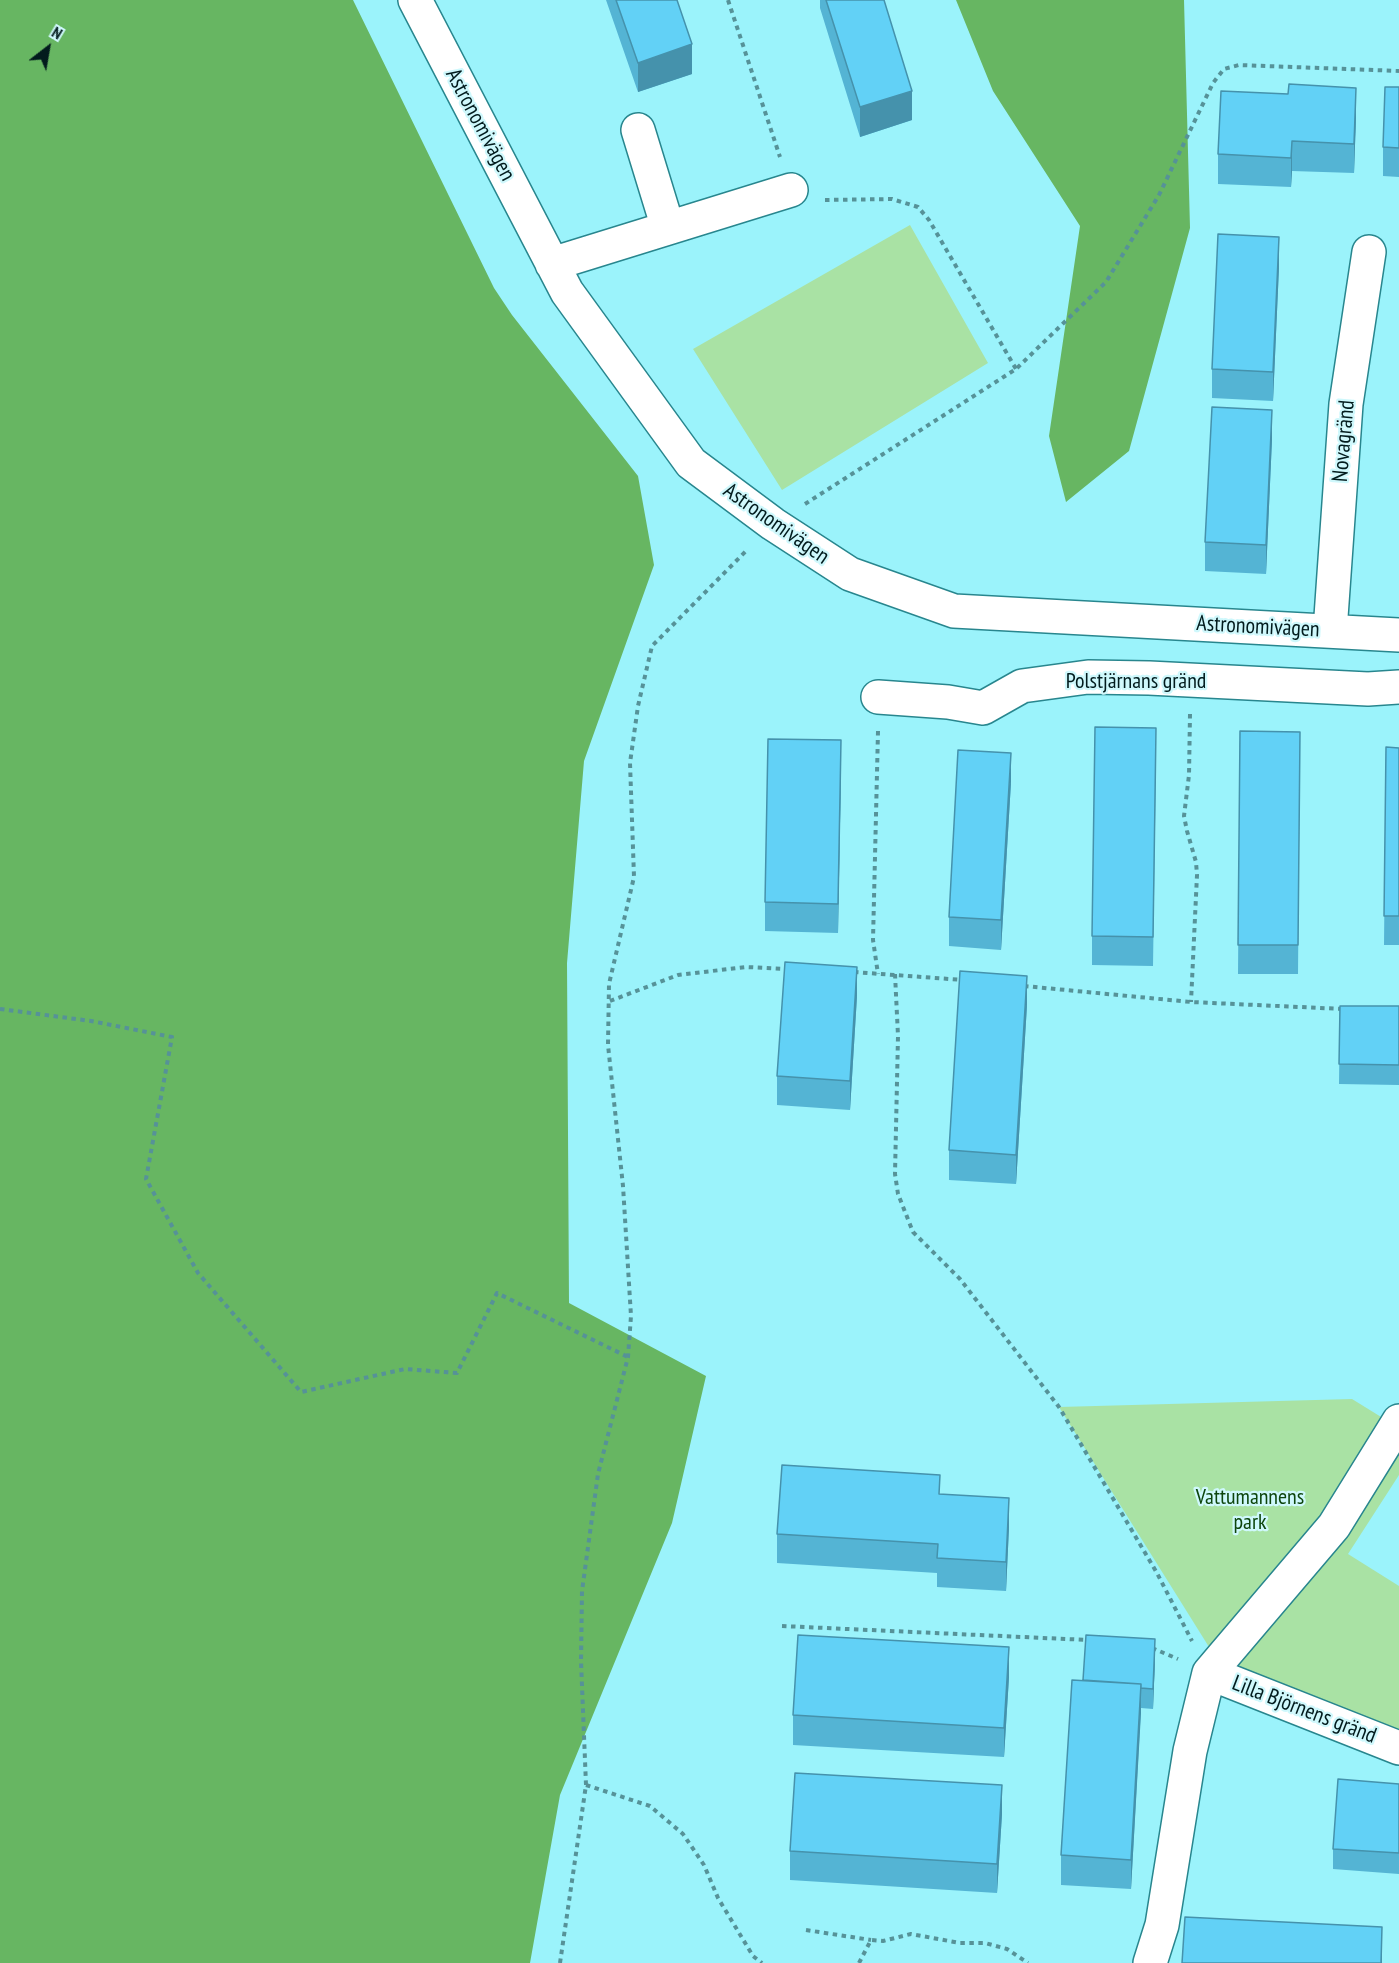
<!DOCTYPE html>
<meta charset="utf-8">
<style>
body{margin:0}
#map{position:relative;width:1399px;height:1963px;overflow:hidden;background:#9bf3fb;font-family:"PT Sans Narrow",sans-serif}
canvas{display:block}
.north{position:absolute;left:18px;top:18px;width:60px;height:60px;-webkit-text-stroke:4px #cff8fc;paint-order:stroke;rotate:31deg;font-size:16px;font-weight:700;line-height:24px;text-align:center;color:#021b1d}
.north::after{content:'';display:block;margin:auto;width:21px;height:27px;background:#021b1d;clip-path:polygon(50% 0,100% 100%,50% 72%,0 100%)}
</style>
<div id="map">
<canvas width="1399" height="1963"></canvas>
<div class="north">N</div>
</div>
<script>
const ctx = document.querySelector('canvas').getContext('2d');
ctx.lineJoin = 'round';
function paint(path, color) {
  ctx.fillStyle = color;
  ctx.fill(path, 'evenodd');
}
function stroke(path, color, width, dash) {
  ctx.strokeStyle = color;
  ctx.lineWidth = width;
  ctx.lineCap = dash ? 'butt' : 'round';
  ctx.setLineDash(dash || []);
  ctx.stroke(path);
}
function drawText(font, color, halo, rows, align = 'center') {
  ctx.font = font + ' "PT Sans Narrow",sans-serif';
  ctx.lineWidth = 4.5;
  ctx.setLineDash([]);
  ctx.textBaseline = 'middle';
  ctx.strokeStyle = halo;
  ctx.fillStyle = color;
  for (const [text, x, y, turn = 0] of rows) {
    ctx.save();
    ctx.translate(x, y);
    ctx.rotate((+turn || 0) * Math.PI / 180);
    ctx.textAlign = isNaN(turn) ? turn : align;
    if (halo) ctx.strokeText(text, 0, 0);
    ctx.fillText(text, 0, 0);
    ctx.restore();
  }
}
paint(new Path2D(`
 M910 225 988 363 782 490 693 349Z
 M1352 1399 1399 1428V1475L1348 1554 1399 1586V1744L1219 1663 1059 1407Z`), '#a9e2a4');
paint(new Path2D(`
 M0 0H353L494 288 512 315 638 476 654 565 584 761 567 963 569 1303 706 1376 672 1523 560 1795 530 1963H0Z
 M956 0H1184L1190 228 1129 451 1066 502 1049 436 1080 226 993 91Z`), '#67b662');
const minor = new Path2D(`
 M415 0 567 292 691 463 773 524 850 574 954 611 1399 635
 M638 130 668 228
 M552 264 791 190
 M1330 631 1346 404 1369 252
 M878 697 948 702 983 708 1022 686 1088 677 1149 678 1368 689 1399 687
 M1209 1673 1399 1748
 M1150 1963 1162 1925 1190 1751 1209 1673 1334 1526 1399 1421`);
stroke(minor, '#28868e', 36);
stroke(new Path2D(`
 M728 0 780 157
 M825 200 892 199 918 207 929 220 1016 369
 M805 504 1016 369 1106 282 1159 195 1213 83 1224 69 1239 65 1399 71
 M1190 714 1189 775 1184 816 1187 831 1196 862 1197 875 1191 1002
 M878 731 873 940 878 974
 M854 972 963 980
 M895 974 898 1036 895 1174 898 1194 913 1232 960 1279 1059 1407 1157 1573 1192 1641
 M1024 986 1191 1002 1343 1009
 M610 1001 678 975 746 967 787 969
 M0 1009 91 1021 172 1037 146 1179 198 1273 301 1392 405 1369 457 1373 497 1293 628 1357
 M782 1626 1088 1640
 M1152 1648 1178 1659
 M586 1785 650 1806 683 1834 704 1865 718 1898 753 1956 762 1963
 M806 1930 871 1940
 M560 1963 586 1785 581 1661 582 1591 598 1474 628 1357 631 1316 623 1186 608 1045 609 984 634 877 630 763 638 706 652 646 748 549
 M859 1963 871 1940 883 1941 911 1934 960 1943H985L1007 1949 1028 1963`), '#569298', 4, [4.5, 4.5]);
stroke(minor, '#fff', 33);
paint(new Path2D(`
 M606 0H677L692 74 638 92Z
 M820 0H884L912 120 860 137 820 8Z
 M1399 87V177L1383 176V147Z
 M1356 117 1354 173 1292 171 1291 187 1218 184V154Z
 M1279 267 1273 401 1212 398V369Z
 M1272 439 1266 574 1205 571V542Z
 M1240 731 1300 732 1298 974H1238Z
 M1386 747 1399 748V945H1384Z
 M1156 758 1153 966 1092 965V936Z
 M841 769 838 933 765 931V902Z
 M1011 782 1001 950 949 946V917Z
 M857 996 850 1110 777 1105V1076Z
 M1027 1005 1016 1184 949 1180V1150Z
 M1340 1006H1399V1085L1339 1084Z
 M940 1494 1009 1527 1006 1591 937 1587V1573L777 1563V1534Z
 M1155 1659 1153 1709 1141 1708 1131 1889 1061 1885V1855L1083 1680Z
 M1009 1677 1004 1757 793 1745V1715Z
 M1399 1784V1874L1333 1869V1849Z
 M1002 1814 997 1893 790 1880V1851Z`), '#54b4d4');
paint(new Path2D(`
 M692 44V74L638 92V63Z
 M1356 88V117L1354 173V144Z
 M912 91V120L860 137V107Z
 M1292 141V171L1291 187V158Z
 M1279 237V267L1273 401V372Z
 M1272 410V439L1266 574V545Z
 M841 740V769L838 933V904Z
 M1011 753V782L1001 950V920Z
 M857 967V996L850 1110V1081Z
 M1027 976V1005L1016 1184V1155Z
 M1009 1498V1527L1006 1591V1562Z
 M1155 1639V1659L1153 1709V1689Z
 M1009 1647V1677L1004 1757V1728Z
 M1141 1684V1713L1131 1889V1860Z
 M1002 1785V1814L997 1893V1864Z
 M1382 1927V1963H1381Z`), '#4592ac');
const building = new Path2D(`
 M616 0H677L692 44 638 63Z
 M826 0H884L912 91 860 107Z
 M1289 84 1356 88 1354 144 1292 141 1291 158 1218 154 1221 91 1288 94Z
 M1385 87H1399V148L1383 147Z
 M1218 234 1279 237 1273 372 1212 369Z
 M1212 407 1272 410 1266 545 1205 542Z
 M1095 727 1156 728 1153 937 1092 936Z
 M1240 731 1300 732 1298 945H1238Z
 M768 739 841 740 838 904 765 902Z
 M1386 747 1399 748V916H1384Z
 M958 750 1011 753 1001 920 949 917Z
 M785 962 857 967 850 1081 777 1076Z
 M960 971 1027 976 1016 1155 949 1150Z
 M1340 1006H1399V1065L1339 1064Z
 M782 1465 940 1475 939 1494 1009 1498 1006 1562 937 1558 938 1544 777 1534Z
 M798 1635 1009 1647 1004 1728 793 1715Z
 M1086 1635 1155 1639 1153 1689 1141 1688V1684L1083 1680Z
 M1072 1680 1141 1684 1131 1860 1061 1855Z
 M795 1773 1002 1785 997 1864 790 1851Z
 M1338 1779 1399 1784V1853L1333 1849Z
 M1185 1917 1382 1927 1381 1963H1182Z`);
paint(building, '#62d1f6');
stroke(building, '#4592ac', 1.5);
drawText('22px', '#021b1d', '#cff8fc', [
 ["Astronomivägen",480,125,62],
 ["Novagränd",1344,441,-85],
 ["Astronomivägen",776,524,35],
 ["Astronomivägen",1258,627,3],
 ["Polstjärnans gränd",1136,682],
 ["Lilla Björnens gränd",1304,1710,21]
]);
drawText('22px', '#0d450c', '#cff8fc', [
 ["Vattumannens",1250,1498],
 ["park",1250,1523]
]);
</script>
